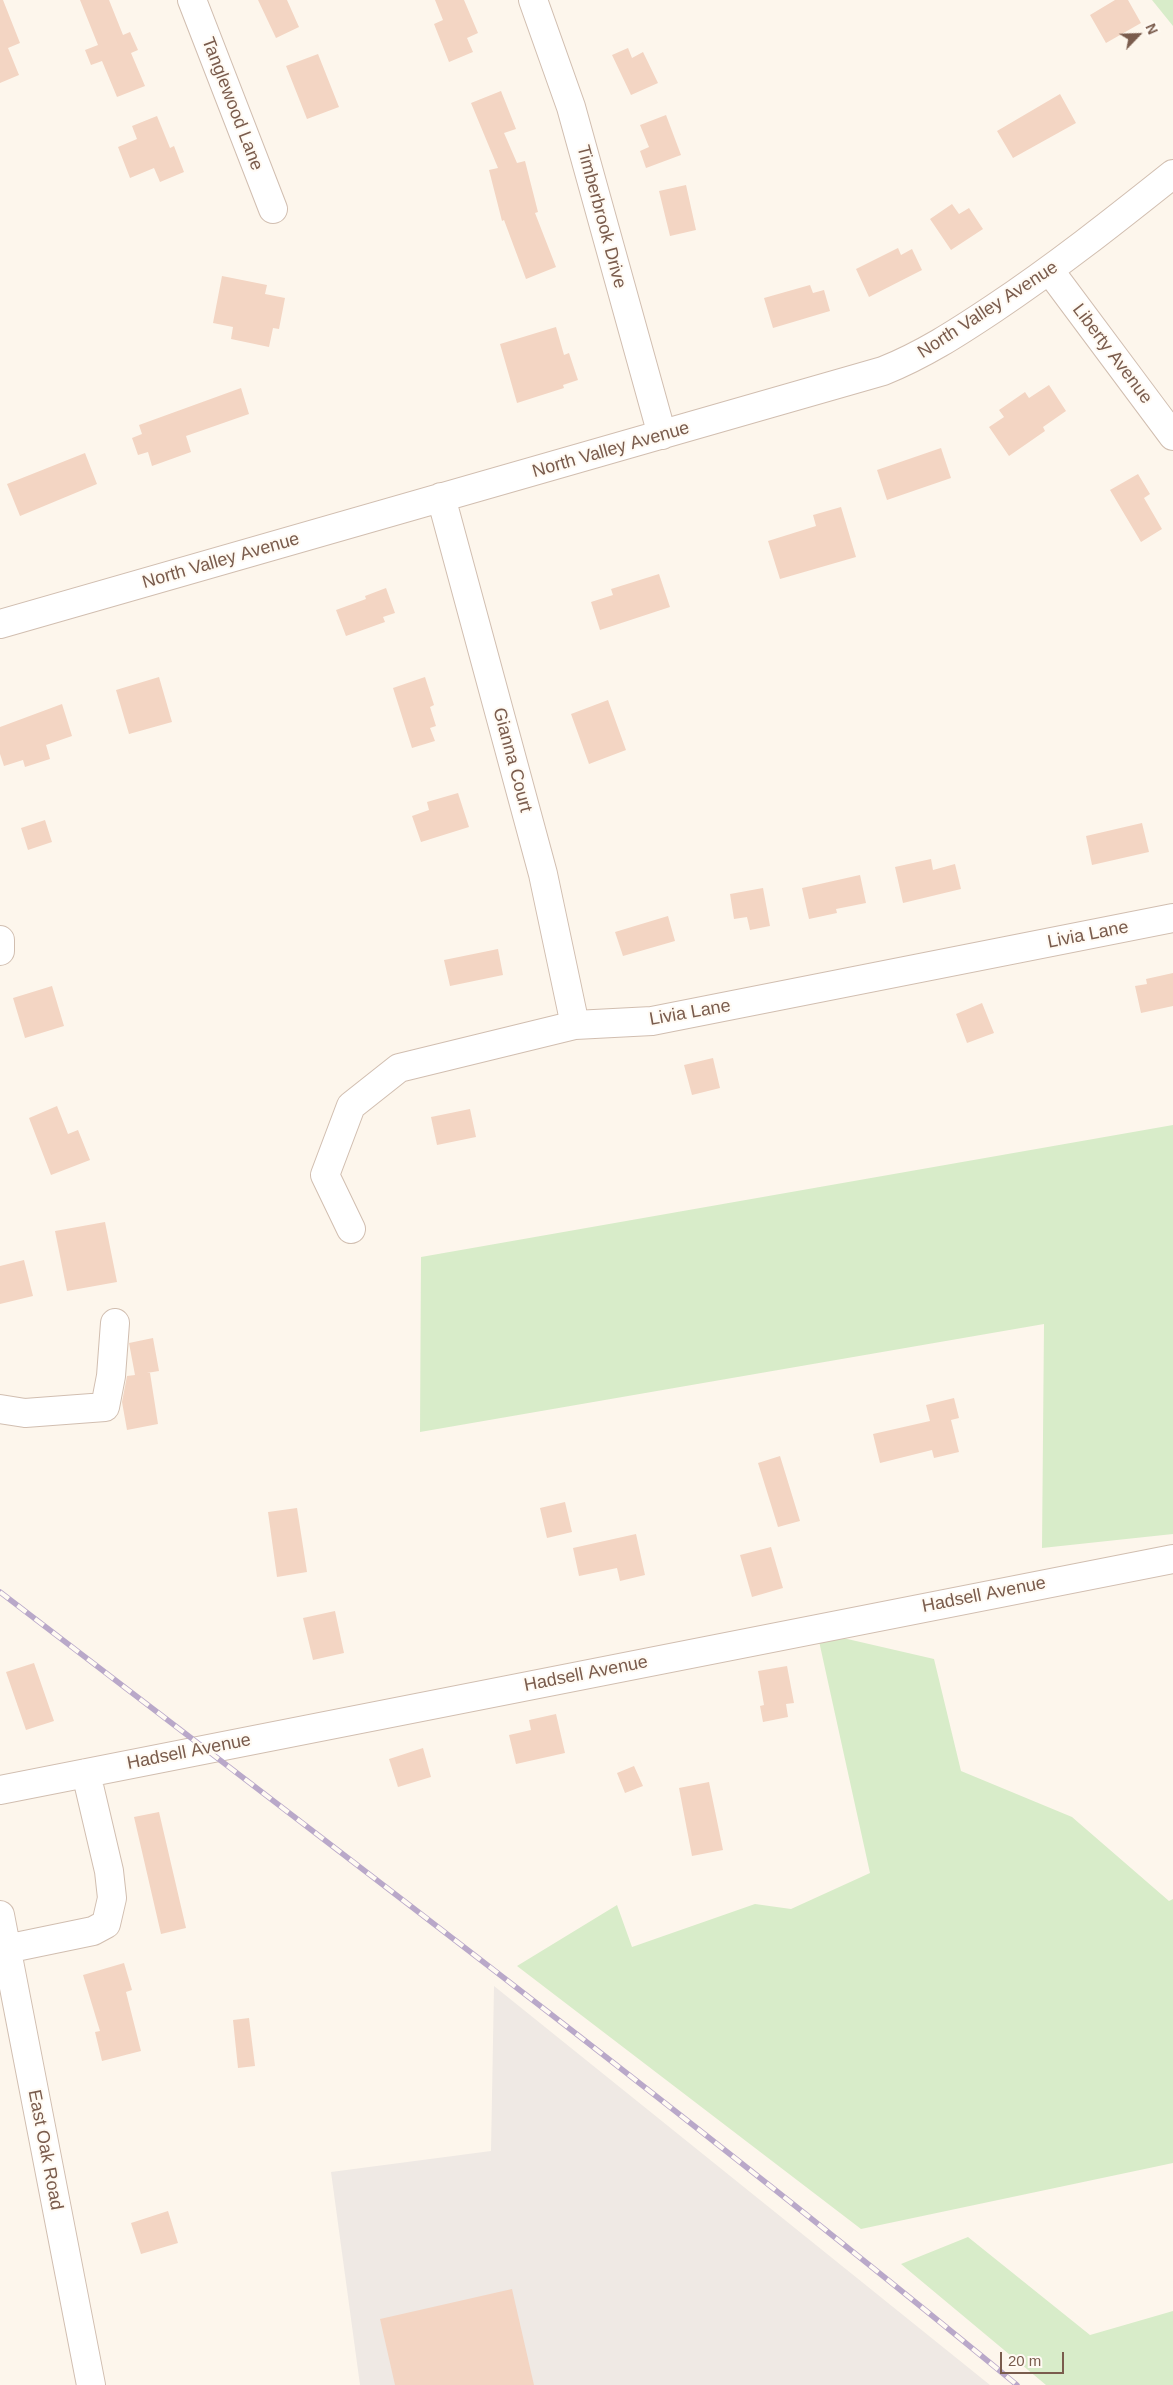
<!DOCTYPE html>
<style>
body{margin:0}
#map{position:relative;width:1173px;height:2385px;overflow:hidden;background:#fdf6ec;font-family:Helvetica,sans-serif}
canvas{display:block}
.north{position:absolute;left:1113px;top:10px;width:50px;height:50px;-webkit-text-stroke:4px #fffaf3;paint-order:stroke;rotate:66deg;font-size:14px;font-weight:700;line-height:20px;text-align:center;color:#7a5c4d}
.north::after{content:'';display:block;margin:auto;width:18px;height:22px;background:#7a5c4d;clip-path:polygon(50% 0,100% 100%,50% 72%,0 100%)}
.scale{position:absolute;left:1000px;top:2352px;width:64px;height:22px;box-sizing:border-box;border:2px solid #7a5c4d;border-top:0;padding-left:6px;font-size:15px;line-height:18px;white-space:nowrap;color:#7a5c4d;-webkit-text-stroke:4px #fffaf3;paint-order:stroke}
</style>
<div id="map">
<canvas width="1173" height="2385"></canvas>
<div class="north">N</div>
<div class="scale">20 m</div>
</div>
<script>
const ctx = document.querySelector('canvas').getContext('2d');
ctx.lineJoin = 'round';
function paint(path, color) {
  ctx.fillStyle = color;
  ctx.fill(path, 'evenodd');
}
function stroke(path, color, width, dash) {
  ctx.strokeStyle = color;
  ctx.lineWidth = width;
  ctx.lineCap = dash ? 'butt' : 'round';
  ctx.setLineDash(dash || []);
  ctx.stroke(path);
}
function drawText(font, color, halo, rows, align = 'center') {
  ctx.font = font + ' Helvetica,sans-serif';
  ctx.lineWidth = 4;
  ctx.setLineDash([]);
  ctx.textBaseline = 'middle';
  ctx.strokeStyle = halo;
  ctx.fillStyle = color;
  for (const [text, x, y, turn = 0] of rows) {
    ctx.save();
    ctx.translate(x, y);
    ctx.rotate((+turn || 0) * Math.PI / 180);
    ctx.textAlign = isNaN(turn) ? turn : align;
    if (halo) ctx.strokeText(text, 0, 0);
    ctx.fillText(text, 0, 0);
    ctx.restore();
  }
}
paint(new Path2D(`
 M494 1986 990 2385H360L331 2172 491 2151Z`), '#efe9e4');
paint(new Path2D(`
 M1152 0H1173V26Z
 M1173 1125V1534L1042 1548 1044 1324 420 1432 421 1257Z
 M817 1632 934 1659 961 1771 1072 1817 1169 1901 1173 1899V2163L861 2229 517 1966 617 1905 632 1947 755 1904 791 1909 870 1873Z
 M968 2237 1090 2335 1173 2311V2385H1046L901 2264Z`), '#d8ecc9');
paint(new Path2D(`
 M0 0H3L20 43 8 48 19 75 0 83Z
 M80 0H109L123 35 130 32 138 50 131 53 145 86 117 97 102 61 91 65 85 50 98 45Z
 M258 0H287L299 27 276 38Z
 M435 0H464L478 33 467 38 473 52 449 62 434 24 443 20Z
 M1115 0H1128L1141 23 1106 43 1090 15Z
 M628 48 632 58 643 52 658 83 631 95 612 55Z
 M318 54 339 107 307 119 286 66Z
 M501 91 516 129 504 133 517 163 525 161 538 212 535 213 556 267 526 279 504 220 502 221 489 170 498 168 471 103Z
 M1060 94 1076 123 1013 158 997 131Z
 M666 115 681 155 646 168 640 151 649 147 640 125Z
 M157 116 170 148 174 146 184 172 160 182 154 168 130 178 118 147 137 139 132 126Z
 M686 185 696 230 670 236 659 191Z
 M952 204 959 214 969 208 983 229 951 250 930 219Z
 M898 248 901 255 912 249 922 270 869 297 856 269Z
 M222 276 267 285 265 294 285 298 279 329 273 328 269 347 231 339 233 327 213 323Z
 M810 285 813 293 824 290 830 311 773 328 764 298Z
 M556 327 564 355 569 353 578 380 563 385 564 388 517 403 500 344Z
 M1049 385 1066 411 1043 427 1045 431 1009 456 989 427 1004 417 999 410 1025 392 1029 398Z
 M241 388 249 414 186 436 191 452 152 466 148 452 138 455 132 438 142 434 139 425Z
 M941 448 951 478 887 500 877 470Z
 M85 453 97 484 20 516 7 484Z
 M1138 474 1150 494 1144 498 1162 529 1141 542 1110 490Z
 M841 507 856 557 780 579 768 541 816 526 813 515Z
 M659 574 670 607 600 630 591 602 613 595 611 589Z
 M386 588 395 613 383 617 385 622 346 636 336 610 366 599 365 596Z
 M159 677 172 722 129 734 116 690Z
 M425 677 434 705 430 707 436 726 430 728 435 741 412 748 393 688Z
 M608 700 626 750 589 764 571 714Z
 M62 704 72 736 46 745 50 759 25 767 23 760 4 766 0 754V727Z
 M458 793 469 827 421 842 412 816 429 810 427 802Z
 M45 820 52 842 28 850 21 828Z
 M1142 823 1149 852 1092 865 1086 836Z
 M931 859 933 870 955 864 961 889 903 903 895 867Z
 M860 875 866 903 836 909 837 913 809 919 802 888Z
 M763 888 770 926 750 930 747 917 734 919 730 894Z
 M668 916 675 941 623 956 615 932Z
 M498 949 503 975 450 986 444 960Z
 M1173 973V1006L1141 1013 1135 986 1147 984 1146 979Z
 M52 986 64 1026 25 1038 13 998Z
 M982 1003 994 1033 967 1043 956 1014Z
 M713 1058 720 1088 692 1095 684 1065Z
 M57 1106 68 1134 78 1130 90 1160 51 1175 29 1118Z
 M470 1109 476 1137 437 1145 431 1117Z
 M105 1222 117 1282 67 1291 55 1231Z
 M24 1260 33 1296 0 1304V1266Z
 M153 1338 159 1371 147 1373H150L158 1424 127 1430 122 1402 127 1376 135 1375 129 1343Z
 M954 1398 959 1418 951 1420 959 1452 934 1458 932 1450 880 1463 873 1434 930 1421 926 1405Z
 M780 1456 800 1521 778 1527 758 1463Z
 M565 1502 572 1532 547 1538 540 1508Z
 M297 1508 307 1572 277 1577 268 1512Z
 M636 1534 645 1575 620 1581 617 1568 579 1576 573 1548Z
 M771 1547 783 1588 752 1597 740 1555Z
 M335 1611 344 1653 313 1660 303 1618Z
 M34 1663 54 1721 26 1730 6 1672Z
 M787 1666 794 1703 786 1704 788 1717 763 1722 760 1706 764 1705 758 1671Z
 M556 1714 565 1753 516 1764 509 1735 531 1730 529 1720Z
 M423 1748 431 1777 398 1787 389 1759Z
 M634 1766 643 1786 625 1793 617 1773Z
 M709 1782 723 1850 692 1856 679 1788Z
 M159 1812 186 1928 161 1934 134 1817Z
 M124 1963 132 1990 126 1992 141 2051 102 2061 95 2032 100 2031 83 1975Z
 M249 2018 255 2066 238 2068 233 2020Z
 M168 2211 178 2243 141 2254 131 2223Z
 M512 2289 534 2385H395L380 2319Z`), '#f3d5c3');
const minor = new Path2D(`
 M192 0 273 209
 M533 0 571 107 662 435
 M1050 271 1173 436
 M441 497 543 874 575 1025
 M0 624 883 371C923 355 957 333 993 309 1056 267 1114 221 1173 174
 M0 940V951
 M351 1229 325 1175 351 1106 399 1068 575 1025 652 1021 1173 918
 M0 1409 25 1413 105 1407 111 1376 115 1323
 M0 1790 1173 1559
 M0 1915 91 2385
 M6 1949 93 1931 106 1924 112 1898 109 1871 86 1773`);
stroke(minor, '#d1beb0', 30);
stroke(minor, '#fff', 28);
const rail = new Path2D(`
 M0 1592C341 1853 685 2112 1017 2385`);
stroke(rail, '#b9a8c9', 5.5);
stroke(rail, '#fffaf3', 4, [11]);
drawText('18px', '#7a5c4d', '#fffaf3', [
 ["Tanglewood Lane",232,104,69],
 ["Timberbrook Drive",601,217,75],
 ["North Valley Avenue",988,310,-33],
 ["Liberty Avenue",1112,354,53],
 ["North Valley Avenue",611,450,-16],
 ["North Valley Avenue",221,561,-16],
 ["Gianna Court",512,760,75],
 ["Livia Lane",1088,935,-11],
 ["Livia Lane",690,1013,-10],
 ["Hadsell Avenue",984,1595,-11],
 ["Hadsell Avenue",586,1674,-11],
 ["Hadsell Avenue",189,1752,-11],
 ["East Oak Road",45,2150,79]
]);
</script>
